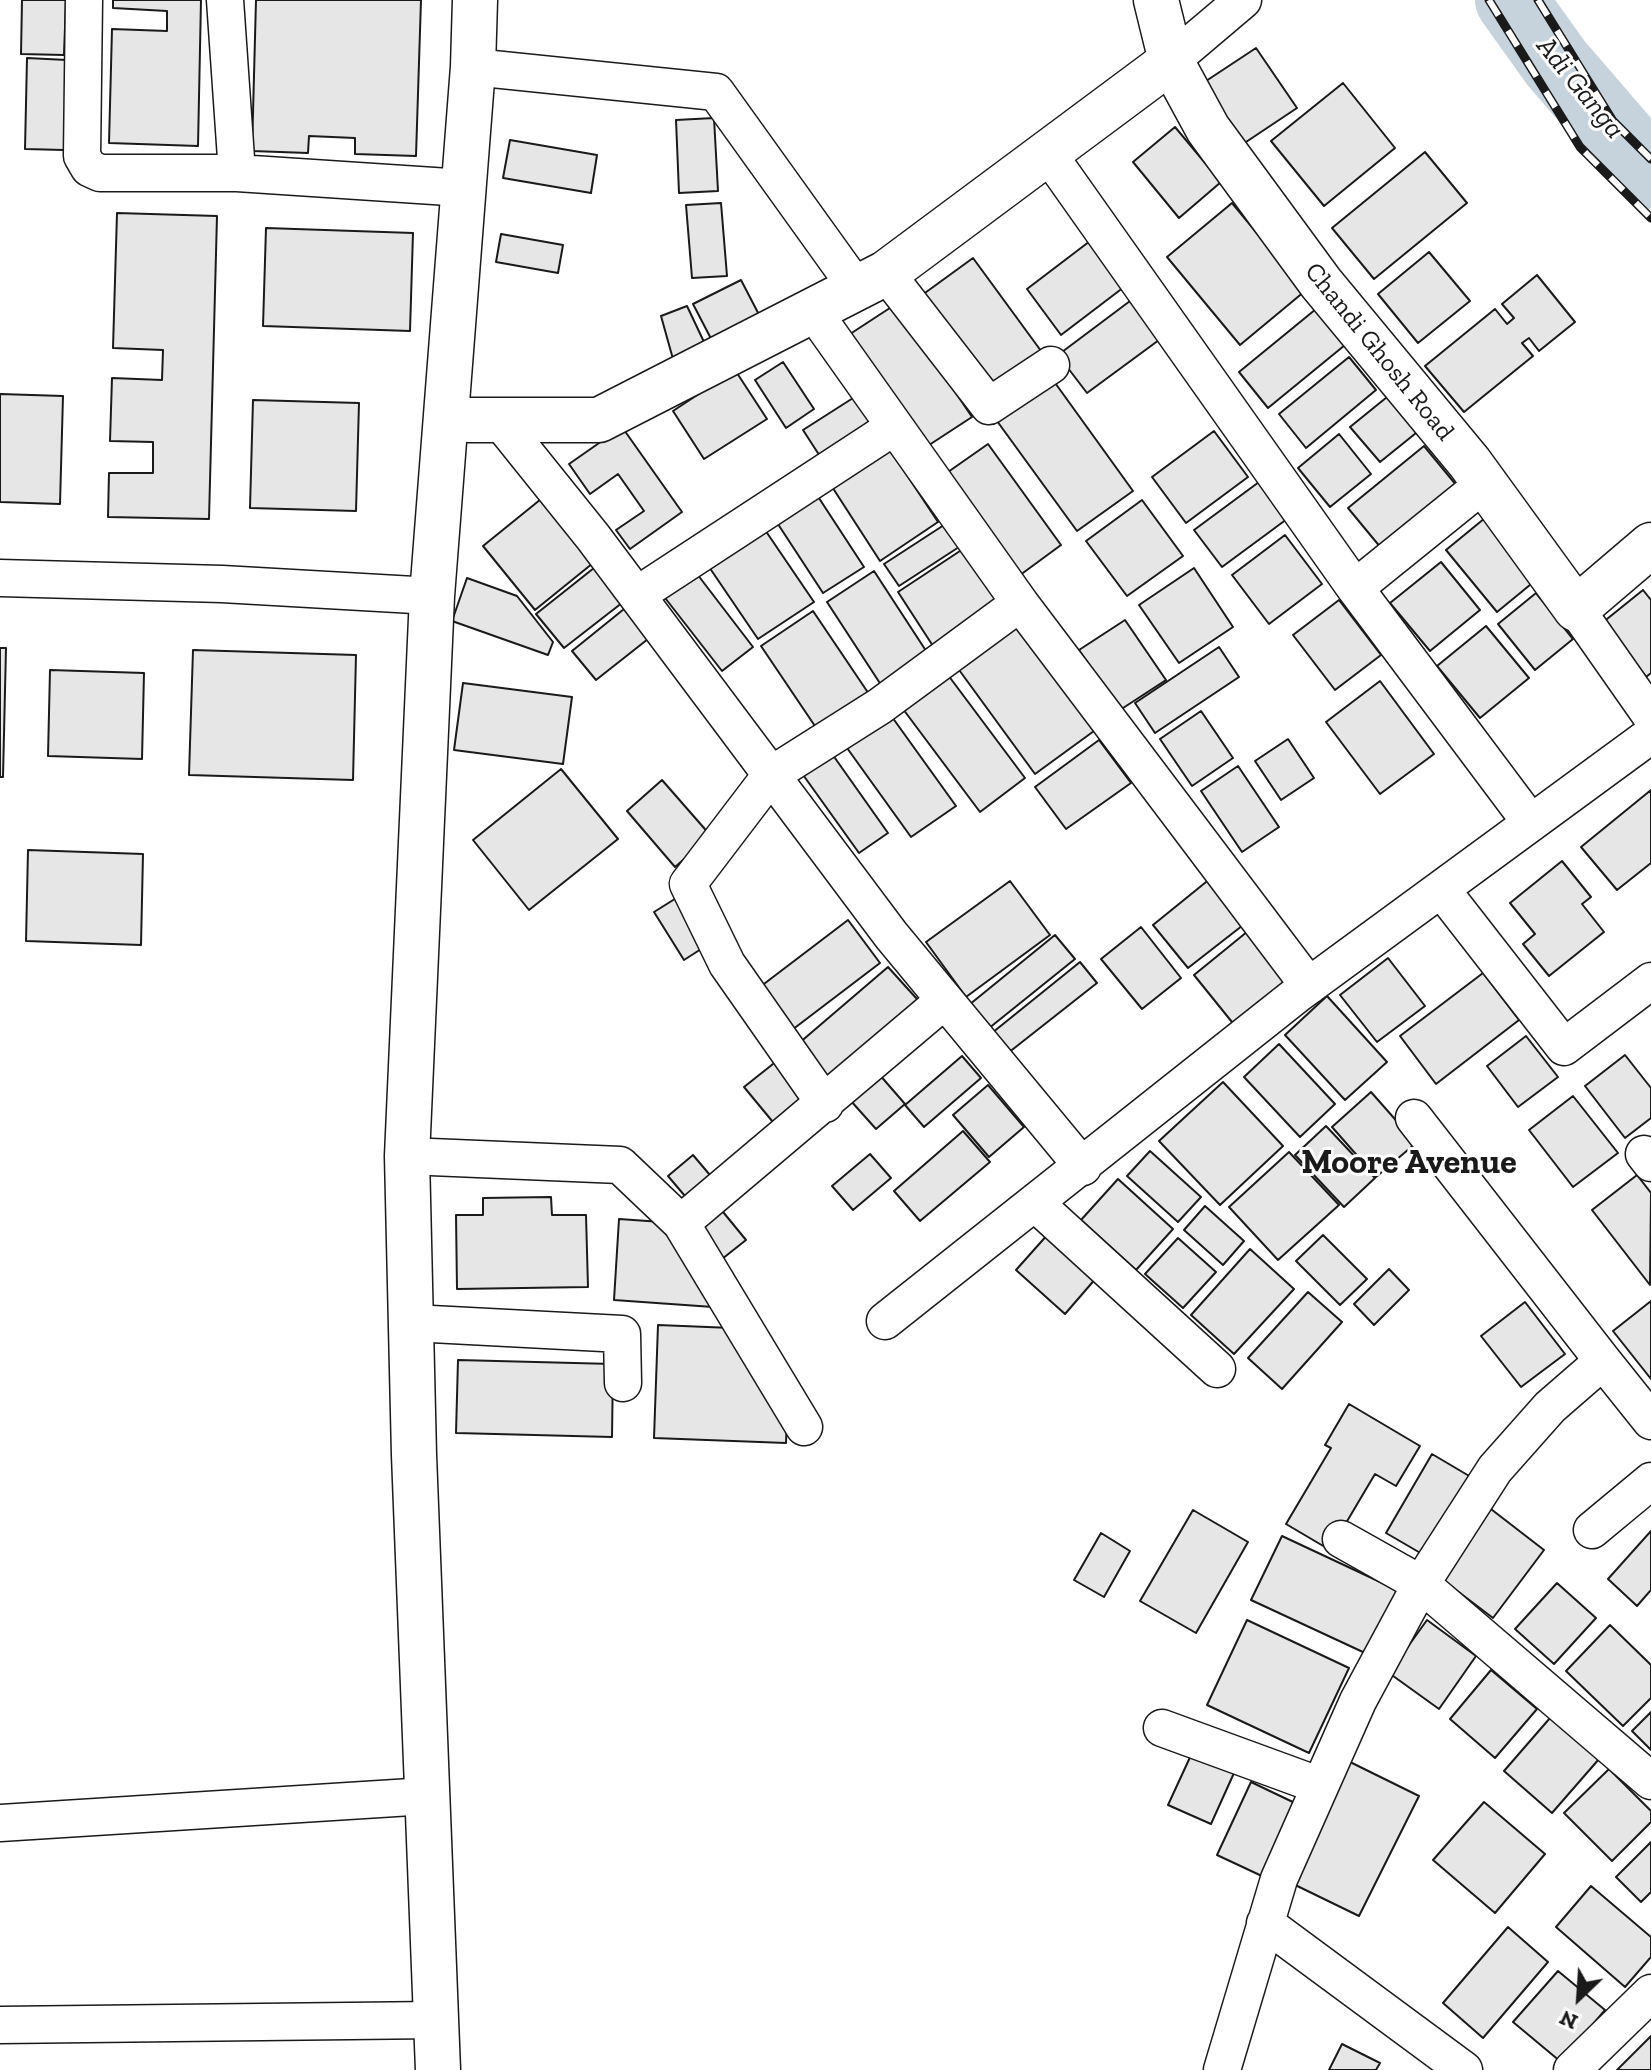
<!DOCTYPE html>
<style>
body{margin:0}
#map{position:relative;width:1651px;height:2070px;overflow:hidden;background:#fff;font-family:"Zilla Slab",serif}
canvas{display:block}
.north{position:absolute;left:1539px;top:1958px;width:80px;height:80px;-webkit-text-stroke:6px #fff;paint-order:stroke;rotate:205deg;font-size:22px;font-weight:700;line-height:32px;text-align:center;color:#1a1a1a}
.north::after{content:'';display:block;margin:auto;width:28px;height:36px;background:#1a1a1a;clip-path:polygon(50% 0,100% 100%,50% 72%,0 100%)}
</style>
<div id="map">
<canvas width="1651" height="2070"></canvas>
<div class="north">N</div>
</div>
<script>
const ctx = document.querySelector('canvas').getContext('2d');
ctx.lineJoin = 'round';
function stroke(path, color, width, dash) {
  ctx.strokeStyle = color;
  ctx.lineWidth = width;
  ctx.lineCap = dash ? 'butt' : 'round';
  ctx.setLineDash(dash || []);
  ctx.stroke(path);
}
function paint(path, color) {
  ctx.fillStyle = color;
  ctx.fill(path, 'evenodd');
}
function drawText(font, color, halo, rows, align = 'center') {
  ctx.font = font + ' "Zilla Slab",serif';
  ctx.lineWidth = 6;
  ctx.setLineDash([]);
  ctx.textBaseline = 'middle';
  ctx.strokeStyle = halo;
  ctx.fillStyle = color;
  for (const [text, x, y, turn = 0] of rows) {
    ctx.save();
    ctx.translate(x, y);
    ctx.rotate((+turn || 0) * Math.PI / 180);
    ctx.textAlign = isNaN(turn) ? turn : align;
    if (halo) ctx.strokeText(text, 0, 0);
    ctx.fillText(text, 0, 0);
    ctx.restore();
  }
}
stroke(new Path2D(`
 M1511 0 1556 63 1651 173`), '#c6d2dc', 72);
const building = new Path2D(`
 M22 0H66L64 55 21 54Z
 M113 0H201L198 146 109 143 112 29 167 31V11L113 8Z
 M256 0H421L416 156 355 154V138L309 136 308 153 252 151Z
 M1256 48 1297 108 1243 144 1203 83Z
 M27 58 67 60 64 150 25 149Z
 M1343 83 1395 148 1324 206 1271 141Z
 M714 118 718 191 679 193 676 120Z
 M1175 127 1221 182 1179 218 1133 162Z
 M510 140 597 155 591 193 503 178Z
 M1425 152 1467 203 1374 279 1332 228Z
 M721 203 727 276 692 278 686 205Z
 M1232 203 1305 291 1240 345 1167 257Z
 M117 213 217 216 209 519 108 517 109 473H153V442L110 441 112 378 162 380 163 350 113 348Z
 M266 228 413 233 410 331 263 326Z
 M501 234 563 245 558 273 496 262Z
 M1094 238 1128 284 1061 335 1027 289Z
 M1429 252 1470 301 1418 343 1378 294Z
 M973 258 1044 355 989 394 918 298Z
 M1537 275 1575 322 1539 351 1529 338 1522 343 1533 356 1464 412 1425 366 1495 309 1507 324 1514 318 1502 304Z
 M741 280 768 332 720 356 693 304Z
 M1130 301 1159 340 1087 393 1058 355Z
 M896 304 972 417 923 449 847 336Z
 M687 306 713 361 678 377 661 316Z
 M1316 309 1345 345 1268 408 1239 372Z
 M1349 357 1376 390 1306 448 1279 414Z
 M783 362 814 409 786 428 755 380Z
 M735 370 767 419 704 459 673 411Z
 M1053 380 1133 491 1077 531 997 421Z
 M864 391 885 424 825 464 803 430Z
 M1392 393 1421 429 1380 462 1350 427Z
 M0 394 63 396 60 504 0 502Z
 M253 400 359 403 356 511 250 508Z
 M622 427 682 512 630 549 616 530 644 511 618 474 590 494 569 464Z
 M1214 431 1248 477 1186 523 1152 477Z
 M1339 434 1371 474 1330 507 1298 468Z
 M885 442 938 522 880 561 827 479Z
 M988 444 1061 545 1012 581 938 479Z
 M1424 446 1462 492 1386 554 1348 508Z
 M1259 482 1287 519 1222 567 1194 530Z
 M815 492 864 567 823 593 774 518Z
 M546 495 598 559 535 610 483 546Z
 M1142 500 1183 556 1127 596 1086 541Z
 M1485 518 1536 580 1497 612 1446 550Z
 M761 524 814 602 758 639 705 561Z
 M944 525 959 547 899 586 884 564Z
 M1285 535 1322 584 1269 624 1232 575Z
 M963 549 999 603 933 646 898 592Z
 M1441 562 1480 610 1430 651 1390 603Z
 M599 564 627 599 564 648 536 614Z
 M1194 568 1233 627 1179 663 1139 605Z
 M694 570 753 647 722 671 662 594Z
 M874 571 932 660 885 691 827 602Z
 M467 578 517 596 553 642 548 655 452 621Z
 M1643 590 1651 600V673L1646 677 1602 623Z
 M1536 593 1573 639 1535 670 1498 624Z
 M1339 600 1381 655 1335 690 1293 635Z
 M624 609 648 639 596 680 572 651Z
 M813 611 873 700 821 735 761 646Z
 M1012 620 1094 731 1035 774 954 663Z
 M1125 620 1166 680 1120 710 1079 650Z
 M1486 626 1529 678 1480 718 1437 666Z
 M1219 647 1239 677 1155 733 1135 703Z
 M0 648H6L3 777H0Z
 M193 650 356 655 353 780 189 775Z
 M50 670 144 673 142 759 48 756Z
 M945 671 1025 778 980 812 900 705Z
 M1380 681 1434 754 1380 794 1326 722Z
 M463 683 572 697 563 764 454 750Z
 M887 710 956 806 911 837 842 741Z
 M1201 711 1233 758 1192 786 1160 739Z
 M1288 739 1314 778 1281 800 1255 761Z
 M1099 740 1131 783 1066 829 1035 787Z
 M830 751 888 833 859 853 801 772Z
 M1238 766 1279 827 1242 852 1201 791Z
 M561 769 618 839 529 910 473 840Z
 M662 780 711 836 675 867 627 811Z
 M1651 790V863L1617 890 1581 847Z
 M28 850 143 854 141 945 26 941Z
 M1562 861 1591 897 1582 904 1604 932 1549 976 1523 944 1535 934 1510 903Z
 M1211 878 1247 922 1188 968 1153 925Z
 M1010 881 1050 935 966 997 926 942Z
 M678 897 709 944 684 960 654 912Z
 M848 920 880 963 788 1033 756 990Z
 M1141 927 1181 978 1142 1009 1101 959Z
 M1253 927 1300 985 1240 1032 1194 975Z
 M1055 935 1075 959 983 1033 964 1009Z
 M1388 958 1425 1006 1377 1042 1340 995Z
 M1080 962 1097 983 1003 1057 987 1037Z
 M888 967 926 1009 828 1093 791 1050Z
 M1483 973 1519 1020 1436 1084 1400 1036Z
 M1327 996 1387 1062 1345 1100 1285 1035Z
 M1526 1036 1558 1077 1518 1107 1487 1066Z
 M1279 1044 1335 1104 1300 1137 1244 1077Z
 M1625 1055 1651 1088V1118L1625 1138 1585 1086Z
 M962 1056 981 1078 924 1127 905 1105Z
 M778 1060 815 1106 782 1133 744 1087Z
 M872 1066 905 1104 876 1129 842 1091Z
 M1223 1082 1283 1146 1220 1205 1159 1141Z
 M988 1085 1024 1127 989 1157 953 1115Z
 M1371 1092 1416 1143 1376 1177 1332 1127Z
 M1573 1096 1618 1153 1573 1187 1529 1130Z
 M1326 1126 1375 1178 1344 1207 1295 1155Z
 M963 1131 990 1162 920 1221 894 1191Z
 M1150 1151 1201 1197 1178 1222 1127 1176Z
 M1289 1152 1339 1205 1278 1260 1229 1207Z
 M870 1154 891 1178 853 1210 832 1186Z
 M693 1155 715 1181 690 1202 668 1176Z
 M1637 1175 1651 1193 1650 1285 1592 1210Z
 M1118 1179 1173 1229 1136 1270 1081 1220Z
 M551 1197 552 1215H586L588 1287 457 1289 456 1215H483V1198Z
 M1205 1206 1244 1241 1223 1265 1184 1230Z
 M719 1207 746 1240 717 1263 690 1231Z
 M619 1219 676 1223 713 1307 614 1300Z
 M1049 1233 1097 1277 1065 1314 1016 1270Z
 M1323 1235 1367 1279 1340 1305 1296 1261Z
 M1178 1238 1216 1272 1183 1308 1145 1274Z
 M1250 1249 1294 1289 1234 1354 1191 1315Z
 M1389 1269 1409 1290 1374 1325 1354 1304Z
 M1308 1292 1342 1322 1282 1389 1248 1358Z
 M1651 1301V1379L1613 1331Z
 M1525 1302 1565 1354 1521 1387 1481 1336Z
 M658 1325 732 1328 787 1413 786 1443 654 1438Z
 M458 1360 613 1364 612 1437 456 1433Z
 M1349 1404 1420 1446 1396 1486 1375 1474 1330 1550 1286 1524 1331 1448 1325 1445Z
 M1432 1454 1476 1480 1429 1558 1386 1533Z
 M1487 1506 1544 1550 1493 1618 1435 1574Z
 M1193 1510 1248 1542 1196 1633 1140 1601Z
 M1651 1531V1590L1637 1606 1608 1579Z
 M1101 1533 1130 1551 1104 1597 1074 1580Z
 M1282 1536 1408 1595 1378 1659 1251 1600Z
 M1557 1583 1596 1618 1554 1664 1515 1629Z
 M1247 1620 1349 1668 1309 1753 1207 1705Z
 M1427 1620 1476 1656 1439 1709 1389 1673Z
 M1610 1625 1651 1665V1698L1623 1726 1566 1671Z
 M1491 1670 1537 1709 1495 1758 1450 1719Z
 M1651 1712V1750L1632 1731Z
 M1550 1718 1599 1759 1552 1813 1504 1771Z
 M1192 1753 1234 1773 1211 1824 1168 1805Z
 M1346 1760 1419 1796 1359 1916 1287 1881Z
 M1609 1769 1651 1811V1822L1612 1861 1564 1813Z
 M1251 1782 1297 1804 1264 1877 1217 1855Z
 M1484 1802 1545 1854 1495 1913 1433 1860Z
 M1651 1842V1892L1641 1902 1616 1877Z
 M1591 1886 1651 1937V1957L1625 1987 1556 1927Z
 M1508 1927 1548 1962 1483 2038 1443 2003Z
 M1558 1971 1605 2010 1561 2062 1513 2022Z
 M1651 2036V2070H1617Z
 M1342 2044 1380 2063 1376 2070H1329Z`);
paint(building, '#e6e6e6');
stroke(building, '#1a1a1a', 2);
const minor = new Path2D(`
 M84 0 82 156 89 168 100 173H237L464 188
 M225 0 237 173
 M1171 61 1243 0
 M473 67 716 92 856 287
 M1049 155 1355 588 1485 483
 M886 273 989 406 1051 365
 M813 311 1020 603
 M499 420 593 537 891 935 1083 1167
 M0 578 222 584 432 596
 M1355 588 1531 823
 M637 595 894 427
 M1576 609 1651 716
 M1441 889 1564 1047 1651 981
 M825 1104 727 964 688 884 771 775 880 706 1020 603 1309 986
 M1644 1154 1651 1163
 M407 1156 620 1165 681 1223 804 1427
 M1035 1203 1217 1369
 M681 1223 945 1000
 M885 1321 1299 993 1651 735
 M412 1323 622 1334 623 1383
 M1603 1361 1651 1421
 M1592 1530 1651 1481
 M1341 1539 1421 1584 1651 1781
 M1162 1728 1318 1785
 M0 1823 427 1796
 M1265 1923 1464 2070
 M0 2025 436 2020
 M1222 2070 1279 1879 1358 1701 1421 1584 1495 1469 1550 1407 1603 1361 1414 1118
 M1572 2070 1651 1993`);
const tertiary = new Path2D(`
 M1156 0 1171 61 1208 129 1321 283 1470 463 1576 609 1651 545
 M446 420H599L886 273 1171 61
 M438 2070 414 1455 407 1156 432 596 473 67 475 0`);
stroke(minor, '#1a1a1a', 39);
stroke(tertiary, '#1a1a1a', 47);
stroke(minor, '#fff', 36);
stroke(tertiary, '#fff', 44);
const rail = new Path2D(`
 M1489 0 1580 147 1651 218
 M1538 0 1613 121 1651 159`);
stroke(rail, '#1a1a1a', 9);
stroke(rail, '#fff', 6, [18]);
drawText('26px', '#1a1a1a', '#fff', [
 ["Chandi Ghosh Road",1379,352,51]
]);
drawText('italic 28px', '#1a1a1a', '#fff', [
 ["Adi Ganga",1580,88,51]
]);
drawText('bold 34px', '#1a1a1a', '#fff', [
 ["Moore Avenue",1409,1163]
]);
</script>
